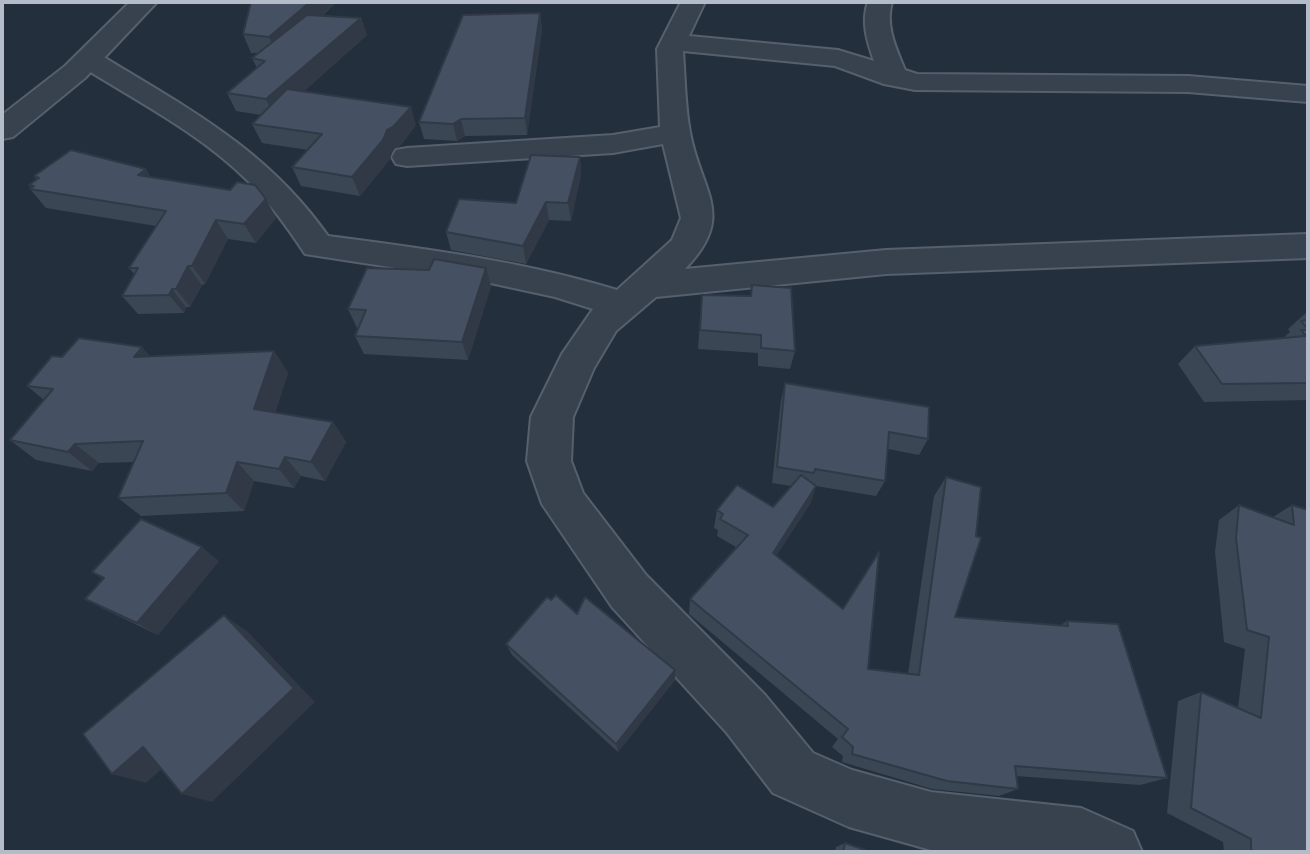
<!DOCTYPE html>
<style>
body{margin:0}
#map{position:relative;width:1310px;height:854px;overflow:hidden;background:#242f3e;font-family:Commissioner,sans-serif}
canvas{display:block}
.frame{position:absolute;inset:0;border:4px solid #b4bcc9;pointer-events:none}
</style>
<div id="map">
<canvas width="1310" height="854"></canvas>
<div class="frame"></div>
</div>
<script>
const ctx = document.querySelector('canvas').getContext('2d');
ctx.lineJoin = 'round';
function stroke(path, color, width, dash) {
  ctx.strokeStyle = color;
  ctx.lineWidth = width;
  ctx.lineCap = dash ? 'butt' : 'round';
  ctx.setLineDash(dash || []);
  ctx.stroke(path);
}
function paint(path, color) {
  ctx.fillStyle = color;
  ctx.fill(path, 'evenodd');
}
const minor = new Path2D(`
 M681 2H705L689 36 838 50 874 61C867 41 861 22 868 2H892C885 26 896 48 905 70L917 74 1188 76 1308 86V102L1188 92 915 90 884 84 835 66 683 51C685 77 685 106 690 132 700 191 738 215 685 269L886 250 1308 234V258L886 274 656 297 616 331 594 368 573 417 571 461 583 493 646 575 765 695 813 753 852 770 931 792 1081 808 1133 831 1142 852 931 850 849 827 773 793 727 733 612 607 542 504 527 461 531 417 562 354 593 309 555 297 481 281 305 254C288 228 270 203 248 181 200 133 135 100 79 65L75 59 79 53H97C187 108 266 148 328 236 426 249 522 261 617 290L672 240 681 218 663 144 613 153 407 166 396 164 392 157 396 150 407 148 613 135 660 127 657 49Z`);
const tertiary = new Path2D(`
 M130 2H157L85 78 13 137 2 139V115L65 66Z`);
stroke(minor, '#565f6c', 4);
stroke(tertiary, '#565f6c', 4);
paint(minor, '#38414e');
paint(tertiary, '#38414e');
paint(new Path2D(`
 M251 2H337L322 16 361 18 367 35 303 92 416 125 400 146 393 149 390 159 360 196 301 186 292 167 308 150 262 143 252 124 261 115 236 111 227 93 257 68 252 58 259 53H251L243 34Z
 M540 13 542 30 527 135 465 136 457 141 424 139 419 122Z
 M580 157 581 175 571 221 549 220 526 264 451 250 446 232 516 203Z
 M34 176 151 177 276 218 256 243 228 239 205 284 202 285 190 307H186L184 313 138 314 122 296 134 274 129 268 156 226 46 208 30 189 32 188 29 185 36 179Z
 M752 285 795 351 790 369 758 366V353L698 349 702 295 750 296Z
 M491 286 468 360 364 354 355 336 358 328H357L348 309Z
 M1308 311V400L1204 402 1178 364 1195 346 1282 339 1290 332 1288 329Z
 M274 351 288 373 275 413 333 422 346 442 325 481 301 476 294 488 254 481 244 511 141 516 118 498 134 462 99 463 92 471 36 460 10 440 44 400 27 386 62 357 150 356Z
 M785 383 928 439 919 455 888 449 885 481 876 496 816 486 810 504 776 556 868 669 908 674 934 496 946 477 955 617 1061 625 1067 621 1167 778 1140 785 1016 776 1018 789 999 796 932 789 842 762 843 756 832 747 838 739 689 614 690 599 736 547 717 536 718 530 714 528 717 510 773 507 791 486 772 483 781 400Z
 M1239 505 1273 517 1292 505 1308 510V852H1224L1223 842 1167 813 1178 701 1201 692 1238 708 1245 649 1224 642 1215 552 1219 520Z
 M219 561 158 635 108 611 85 599 103 579 92 572Z
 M577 614 675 670V680L618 752 512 655 506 644Z
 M845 843 871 852H835L836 847Z`), '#3b4654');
paint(new Path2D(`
 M310 2H337L277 55 269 37Z
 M540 13 542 30 527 135 525 118Z
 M361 18 367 35 274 117 266 99Z
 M411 107 416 125 400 146 393 149 390 159 360 196 352 177 387 130Z
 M461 119 465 136 457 141 453 124Z
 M580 157 581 175 571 221 568 203Z
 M146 169 158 188 138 175Z
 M266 199 276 218 256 243 244 224Z
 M546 202 549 220 526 264 523 246Z
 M216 220 228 239 205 284 192 266Z
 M188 266 202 285 190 307 176 289Z
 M486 268 491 286 468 360 462 342Z
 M172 289 186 307 184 313 169 295Z
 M142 347 161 368 134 357Z
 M274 351 288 373 270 429 254 409Z
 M333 422 346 442 325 481 311 462Z
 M75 444 99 463 92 471 68 452Z
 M285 457 301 476 294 488 279 469Z
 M237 462 254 481 244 511 226 493Z
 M816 486 810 504 767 570 773 553Z
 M202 547 219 561 158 635 137 623Z
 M224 615 248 632 315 702 212 802 182 794Z
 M675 670V680L618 752 616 744Z
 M143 747 175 757 146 783 112 774Z`), '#303945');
const building = new Path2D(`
 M251 2H310L269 37 243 34Z
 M540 13 525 118 461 119 453 124 419 122 463 15Z
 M307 15 361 18 266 99 227 93 265 61 252 58Z
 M287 89 411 107 393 127 387 130 383 140 352 177 292 167 322 134 252 124Z
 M71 150 146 169 138 175 230 190 237 182 255 185 266 199 244 224 216 220 192 266H188L176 289H172L169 295 122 296 138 268H129L166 211 30 189 34 186 29 185 39 178 34 176Z
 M531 155 580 157 568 203 546 202 523 246 446 232 459 199 516 203Z
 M434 259 486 268 462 342 355 336 366 310 348 309 367 268 429 270Z
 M752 285 791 288 795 351 761 348V335L700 330 702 295 751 296Z
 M1308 320V329L1301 321Z
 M1301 330H1308V383L1222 384 1195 346 1306 336Z
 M79 338 142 347 134 357 274 351 254 409 333 422 311 462 285 457 279 469 237 462 226 493 118 498 143 441 75 444 68 452 10 440 53 389 27 386 52 356 62 357Z
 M785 383 929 407 928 439 889 432 885 481 815 469 814 473 777 467Z
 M801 475 816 486 773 553 843 609 879 552 868 669 919 675 946 477 981 487 976 536 981 538 955 617 1068 626 1067 621 1118 624 1167 778 1015 766 1018 789 947 781 852 754 853 747 842 737 848 729 690 599 748 535 720 519 723 514 717 510 737 485 773 507Z
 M1239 505 1294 525 1292 505 1308 510V852H1255L1251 850V839L1191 808 1201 692 1261 718 1269 637 1247 630 1236 538Z
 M141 519 202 547 137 623 85 599 104 578 92 572Z
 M556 595 577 614 585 597 675 670 616 744 506 644 547 597 551 600Z
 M224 615 294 688 182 794 143 747 112 774 83 734Z
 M845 843 871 852H843Z`);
paint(building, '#455162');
stroke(building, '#303945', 2);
</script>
